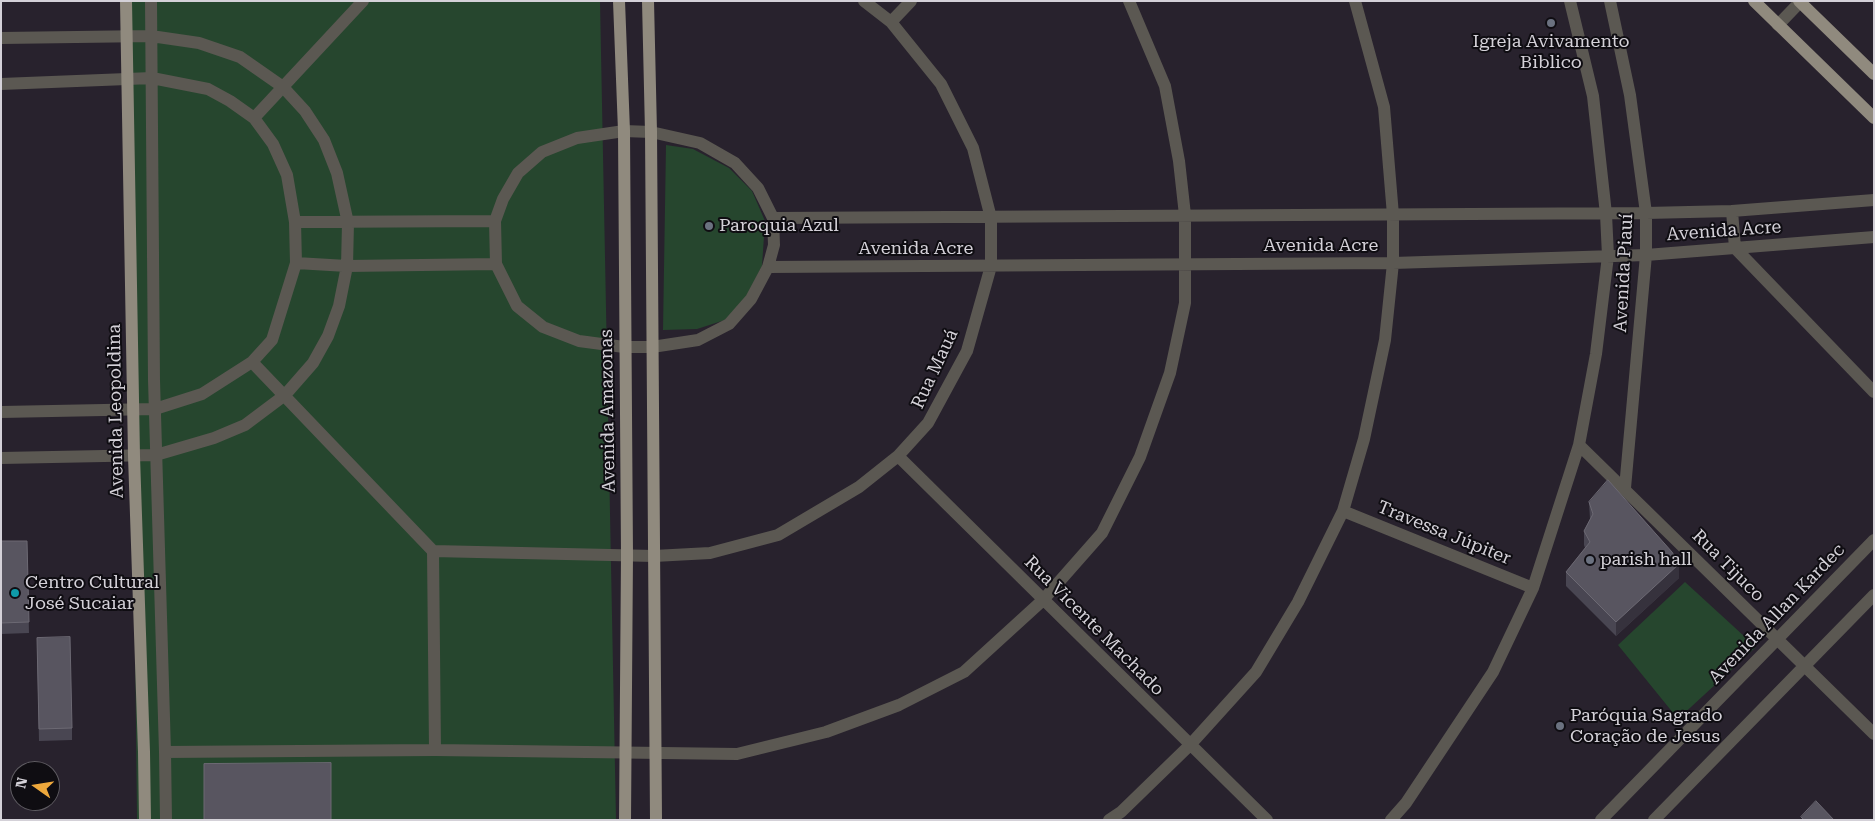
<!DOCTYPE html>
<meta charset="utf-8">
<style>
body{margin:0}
#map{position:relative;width:1875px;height:821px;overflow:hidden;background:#28222d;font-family:"Roboto Serif",serif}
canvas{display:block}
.frame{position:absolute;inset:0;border:2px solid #d4d1d8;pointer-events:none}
.north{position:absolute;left:10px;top:761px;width:50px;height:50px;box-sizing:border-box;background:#0f0d12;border:1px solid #5e5b61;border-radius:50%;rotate:283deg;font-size:14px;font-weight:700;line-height:20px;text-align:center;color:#d4d1d8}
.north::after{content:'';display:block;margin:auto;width:18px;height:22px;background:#eea83c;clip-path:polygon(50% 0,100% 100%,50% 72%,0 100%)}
</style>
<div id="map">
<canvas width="1875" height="821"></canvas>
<div class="frame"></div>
<div class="north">N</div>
</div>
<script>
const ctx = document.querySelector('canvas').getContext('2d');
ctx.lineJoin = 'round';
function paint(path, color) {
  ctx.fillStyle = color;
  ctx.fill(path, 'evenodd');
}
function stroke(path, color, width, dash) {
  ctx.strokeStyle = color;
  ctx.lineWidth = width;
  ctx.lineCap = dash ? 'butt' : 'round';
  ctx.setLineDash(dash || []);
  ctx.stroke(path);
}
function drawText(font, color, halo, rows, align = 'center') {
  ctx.font = font + ' "Roboto Serif",serif';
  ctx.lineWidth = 4;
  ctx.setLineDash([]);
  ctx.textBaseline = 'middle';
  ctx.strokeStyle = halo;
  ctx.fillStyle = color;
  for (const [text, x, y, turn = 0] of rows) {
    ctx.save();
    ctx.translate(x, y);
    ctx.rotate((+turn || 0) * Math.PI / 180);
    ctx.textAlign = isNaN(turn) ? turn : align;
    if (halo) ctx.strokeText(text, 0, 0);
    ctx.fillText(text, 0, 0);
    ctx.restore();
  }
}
paint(new Path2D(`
 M128 1H600L616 820H137Z
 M666 145 693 149 729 168 752 191 765 221 762 266 745 299 725 320 697 329 663 330Z
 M1685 582 1756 647 1678 719 1618 645Z`), '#26462e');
stroke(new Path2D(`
 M151 1 154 380 165 752 166 820
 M1610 1 1630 95 1646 213V255L1625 488
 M891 22 911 1
 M1778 25 1801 1
 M1 38 151 36 199 43 240 57 283 87 305 111 324 140 337 173 348 223 347 266 339 306 328 336 313 363 285 395 245 425 214 438 156 455 1 458
 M1 84 152 78 208 89 230 101 254 118 273 144 287 175 295 222 296 263 272 340 252 362 202 394 155 409 1 412
 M254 118 363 1
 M624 131 651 132 700 143 735 163 758 188 773 218 774 245 768 267 751 299 729 324 698 340 652 347H624L579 341 543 327 517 306 496 264 495 221 503 199 518 173 542 152 577 138Z
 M1732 211 1735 248 1874 392
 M773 218 1646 213 1732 211 1874 200
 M295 222 495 221
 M296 263 347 266 496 264
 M768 267 1393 263 1646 255 1874 237
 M252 362 433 551
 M1579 445 1874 734
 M898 456 1267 820
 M1343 511 1533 588
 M435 750 433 551 654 556 710 553 778 535 859 487 898 456 928 423 967 351 991 266V218L973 148 941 84 891 22 864 1
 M165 752 435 750 737 754 826 732 899 705 964 672 1043 600 1102 533 1140 457 1170 373 1185 303V215L1179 161 1165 86 1129 1
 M1109 820 1121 812 1190 745 1256 672 1298 602 1343 511 1364 439 1385 340 1393 263V215L1384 107 1355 1
 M1391 820 1406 803 1493 672 1533 588 1579 445 1596 354 1608 256 1606 214 1593 96 1570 1
 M1601 820 1874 540
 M1654 820 1874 595`), '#5b5852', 12);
stroke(new Path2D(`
 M126 1 134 456 144 752 145 820
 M619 1 624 131 627 555 625 820
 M648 1 651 132 656 820
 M1754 1 1874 118
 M1799 1 1874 74`), '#908a7e', 12);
paint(new Path2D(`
 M1589 502 1679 578 1616 636 1566 586V572L1585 548 1584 545V531L1590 519Z
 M1 541H27L29 633 1 634Z
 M37 649 72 728V740L39 741Z`), '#494652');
paint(new Path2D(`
 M1679 564V578L1616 636V622Z`), '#36323d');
const building = new Path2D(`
 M1608 480 1672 552 1679 564 1616 622 1566 572 1590 542 1584 531 1593 514 1589 502Z
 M1 541H27L29 622 1 623Z
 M70 637 72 728 39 729 37 638Z
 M331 763V820H204V764Z
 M1816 801 1834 820H1804L1801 817Z`);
paint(building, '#585560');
stroke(building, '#6c6973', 1);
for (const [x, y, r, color] of [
 [1551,23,5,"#6b7280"],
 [709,226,5,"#6b7280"],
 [1590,560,5,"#6b7280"],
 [15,593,5,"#0f9aa8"],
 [1560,726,5,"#6b7280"]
]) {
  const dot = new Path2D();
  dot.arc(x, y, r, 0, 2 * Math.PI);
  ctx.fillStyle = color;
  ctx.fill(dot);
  stroke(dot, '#0f0d12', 2);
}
drawText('18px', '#d4d1d8', '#0f0d12', [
 ["Igreja Avivamento",1551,42,"center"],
 ["Biblico",1551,63,"center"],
 ["Paroquia Azul",719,226],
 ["parish hall",1600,560],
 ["Centro Cultural",25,583],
 ["José Sucaiar",25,604],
 ["Paróquia Sagrado",1570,716],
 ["Coração de Jesus",1570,737]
], 'left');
drawText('18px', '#d4d1d8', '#0f0d12', [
 ["Avenida Acre",1724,231,-4],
 ["Avenida Acre",1321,246],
 ["Avenida Acre",916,249],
 ["Avenida Piauí",1624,273,-87],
 ["Rua Mauá",935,369,-65],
 ["Avenida Leopoldina",116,411,-91],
 ["Avenida Amazonas",608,411,-91],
 ["Travessa Júpiter",1444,533,22],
 ["Rua Tijuco",1728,566,45],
 ["Avenida Allan Kardec",1777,614,-46],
 ["Rua Vicente Machado",1094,626,45]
]);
</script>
